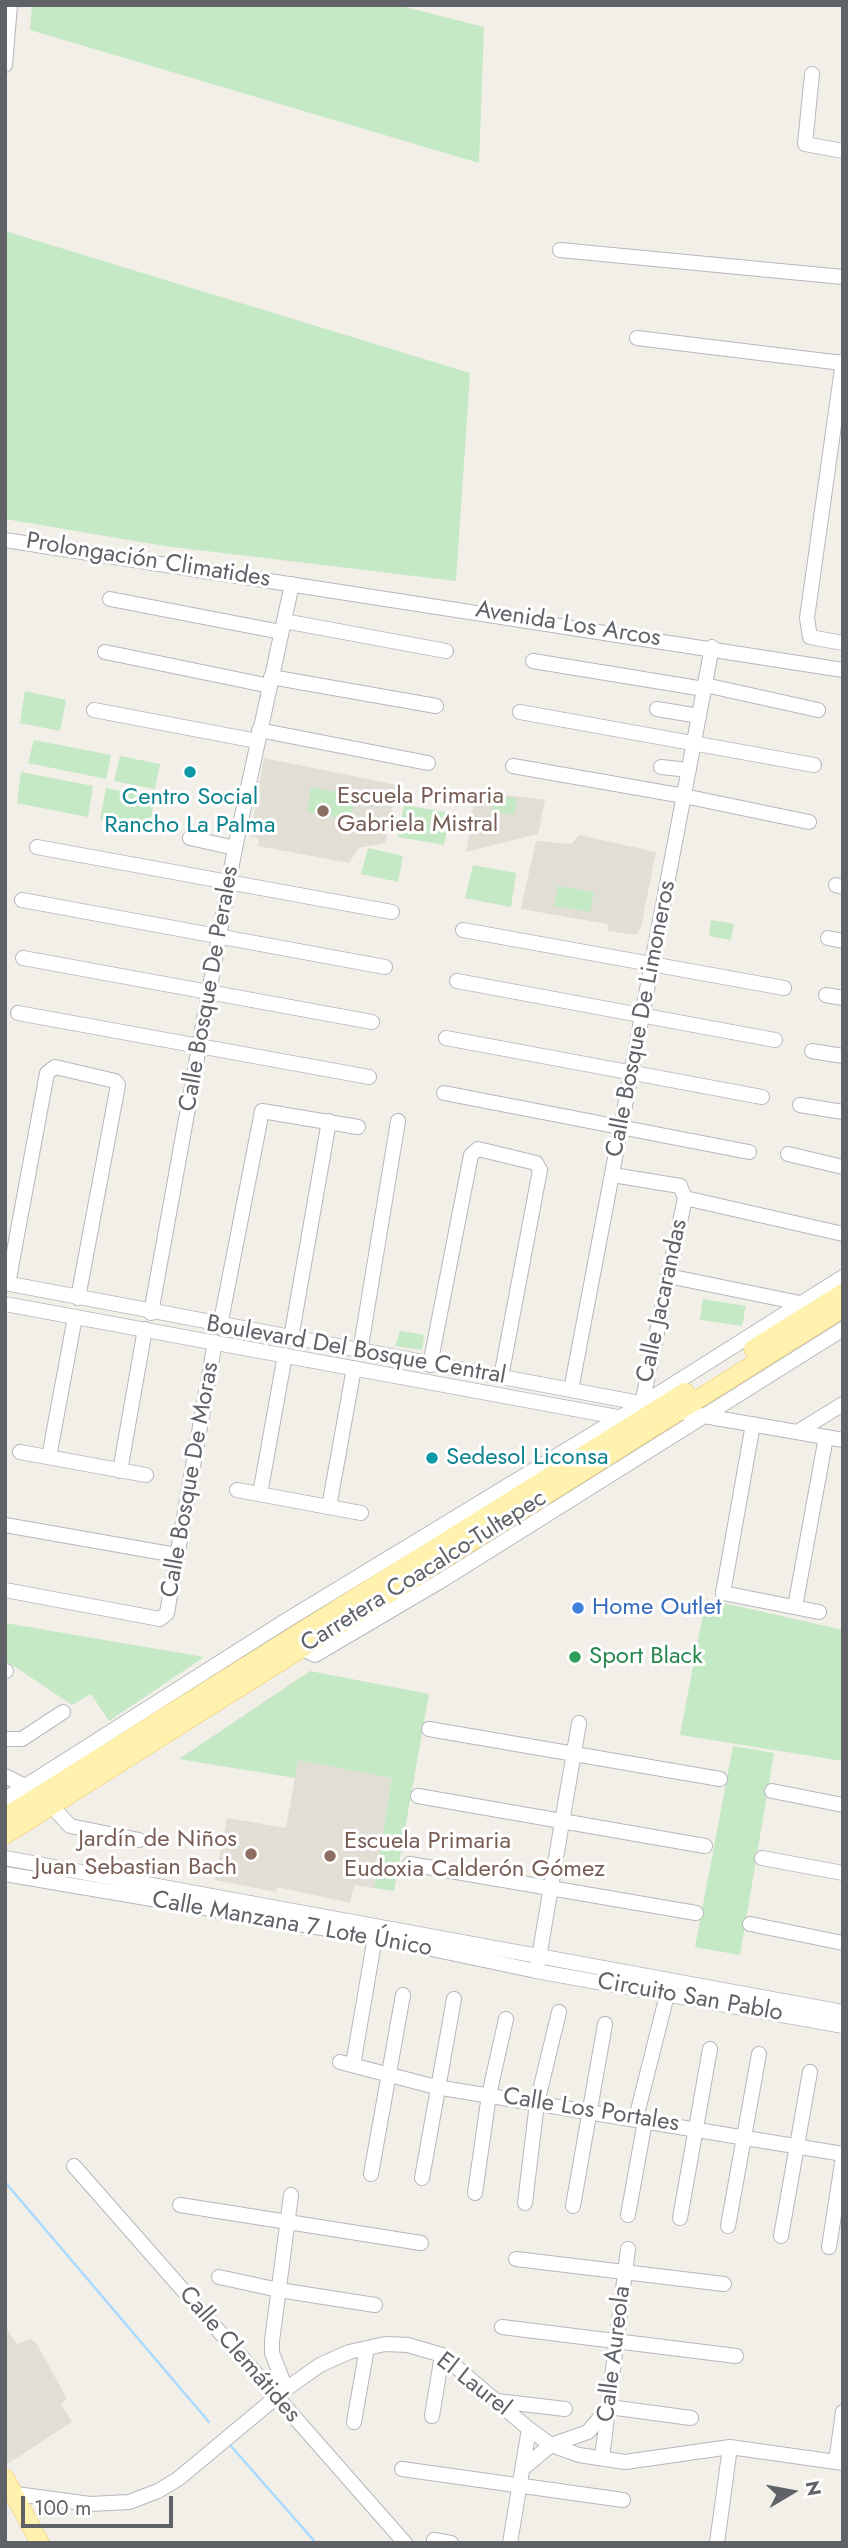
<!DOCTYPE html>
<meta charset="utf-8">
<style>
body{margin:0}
#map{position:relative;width:848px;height:2548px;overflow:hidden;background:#f1efe8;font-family:Jost,sans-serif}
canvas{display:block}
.frame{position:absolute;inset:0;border:7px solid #5f6368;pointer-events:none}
.north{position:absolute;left:757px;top:2457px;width:70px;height:70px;-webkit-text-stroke:5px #fff;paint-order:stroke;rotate:80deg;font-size:19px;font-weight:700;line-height:28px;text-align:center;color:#5f6368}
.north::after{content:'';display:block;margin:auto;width:24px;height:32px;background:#5f6368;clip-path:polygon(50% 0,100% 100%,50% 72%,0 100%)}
.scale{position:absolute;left:21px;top:2496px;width:152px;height:32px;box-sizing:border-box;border:4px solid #5f6368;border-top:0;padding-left:9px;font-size:21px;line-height:24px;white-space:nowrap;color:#5f6368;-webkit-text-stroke:5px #fff;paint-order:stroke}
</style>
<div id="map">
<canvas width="848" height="2548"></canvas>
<div class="frame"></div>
<div class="north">N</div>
<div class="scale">100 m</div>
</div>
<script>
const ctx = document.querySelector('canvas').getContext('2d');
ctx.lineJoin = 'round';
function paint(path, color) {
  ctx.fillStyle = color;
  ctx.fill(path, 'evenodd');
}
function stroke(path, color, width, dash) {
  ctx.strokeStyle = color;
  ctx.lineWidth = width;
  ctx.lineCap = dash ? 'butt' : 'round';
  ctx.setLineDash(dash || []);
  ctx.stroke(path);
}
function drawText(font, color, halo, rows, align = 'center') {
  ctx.font = font + ' Jost,sans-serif';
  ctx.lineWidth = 6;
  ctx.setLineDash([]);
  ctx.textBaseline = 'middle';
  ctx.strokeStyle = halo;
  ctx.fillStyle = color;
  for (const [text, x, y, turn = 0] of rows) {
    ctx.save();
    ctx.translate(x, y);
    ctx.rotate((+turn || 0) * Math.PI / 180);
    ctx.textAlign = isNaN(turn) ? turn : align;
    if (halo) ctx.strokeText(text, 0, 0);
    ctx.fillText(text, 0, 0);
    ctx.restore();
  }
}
paint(new Path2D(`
 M264 758 397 785 385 843 359 848 349 863 258 846 259 839 250 836Z
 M476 791 545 800 538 834 466 852Z
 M579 835 656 852 641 927 636 935 608 931V924L521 909 536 841 571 844Z
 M298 1760 392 1778 374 1888 354 1885 350 1903 277 1887 276 1892 215 1880 227 1818 286 1828Z
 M5 2326 17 2344 31 2339 37 2344 67 2399 61 2404 72 2422 7 2464Z`), '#e1ded6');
paint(new Path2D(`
 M32 5H397L484 27 479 163 30 30Z
 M5 231 470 373 456 581 165 546 5 519Z
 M25 691 66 700 60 731 20 723Z
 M34 740 111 755 106 779 28 763Z
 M120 756 160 764 155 789 114 781Z
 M21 772 93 786 88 817 17 803Z
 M311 787 355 795 351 820 307 812Z
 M106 788 155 798 149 827 100 819Z
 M495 795 517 799 514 815 492 811Z
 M404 805 450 813 444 845 398 837Z
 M368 848 403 856 398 882 361 874Z
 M473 865 516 873 511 907 465 898Z
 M558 886 594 892 590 912 554 906Z
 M711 920 734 924 731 940 709 936Z
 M703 1299 746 1306 742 1326 700 1320Z
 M400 1331 424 1335 422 1350 395 1346Z
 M706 1599 843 1630V1761L680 1735Z
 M5 1623 204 1657 109 1721 91 1694 72 1705 5 1660Z
 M310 1671 429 1694 394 1891 374 1888 392 1778 298 1760 295 1778 179 1759Z
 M733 1746 774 1753 740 1955 695 1947Z`), '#c5e8c5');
stroke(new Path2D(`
 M5 2182 209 2422
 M231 2446 316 2543`), '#aadaff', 2.5);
const minor = new Path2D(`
 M5 65 10 5
 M812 74 805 144 843 151
 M560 250 843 277
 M637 338 842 363
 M843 361 807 618 810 637 843 643
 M5 540 843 670
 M110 599 281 632
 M284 621 446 651
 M105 652 270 686
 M533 661 704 689
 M271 677 436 706
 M705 685 818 710
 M657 709 699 716
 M94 710 257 741
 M520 712 814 765
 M259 730 428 763
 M513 766 684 796 809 822
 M661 767 689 770
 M190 838 235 848
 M37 847 392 912
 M836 885 843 887
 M22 900 385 967
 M463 930 784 988
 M828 938 843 941
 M23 958 372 1022
 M457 981 775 1040
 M826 995 843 998
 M18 1013 369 1077
 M446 1038 762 1097
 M812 1051 843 1056
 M444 1093 749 1152
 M800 1105 843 1112
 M788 1154 843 1167
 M613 1175 680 1186 685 1198
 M685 1198 843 1234
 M668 1276 800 1303
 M5 1283 645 1404
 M8 1284 47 1073 55 1067 115 1081 118 1085 78 1298
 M5 1304 623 1418
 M151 1313 235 848 292 584
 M220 1326 262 1111 358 1127
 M291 1338 329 1121
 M360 1352 398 1121
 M430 1365 471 1155 478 1149 536 1163 540 1170 501 1377
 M571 1390 712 647
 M642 1404 685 1198
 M675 1411 843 1440
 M753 1424 723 1593 819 1612
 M799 1431 843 1404
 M20 1452 146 1475
 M49 1457 75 1317
 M120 1471 145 1329
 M237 1490 361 1513
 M260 1494 285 1355
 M329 1507 354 1368
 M5 1525 176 1555
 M5 1590 160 1619 167 1613 215 1342
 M795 1607 826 1437
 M302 1649 315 1655 444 1579 843 1329
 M5 1671H6
 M429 1729 720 1779
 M5 1739H22L63 1712
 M5 1776 25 1786
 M772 1791 843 1805
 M418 1796 705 1846
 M5 1799 282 1623 642 1404 843 1277
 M52 1806 70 1826 139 1840
 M5 1858 843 2012
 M762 1858 843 1873
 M410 1864 696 1913
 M5 1874 375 1937 536 1971 843 2026
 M750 1924 843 1943
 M538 1963 579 1723
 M340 2062 436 2087 843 2154
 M353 2065 375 1937
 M636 2118 667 1995
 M74 2166 405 2543
 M371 2174 403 1995
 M422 2178 454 1999
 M475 2193 489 2095 506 2019
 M525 2203 537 2103 559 2012
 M180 2205 421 2243
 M573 2206 605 2024
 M628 2215 645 2121
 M680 2218 710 2049
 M728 2226 759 2054
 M781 2236 810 2072
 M829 2247 843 2157
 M516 2259 724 2284
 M219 2277 279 2290 375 2305
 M502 2327 736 2356
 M286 2389 272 2353V2341L291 2195
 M497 2401 565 2409
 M432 2416 442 2355
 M354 2422 367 2348
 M602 2458 628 2249
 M836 2462 843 2412
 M402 2469 623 2500
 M522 2469 551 2445 588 2432 609 2407 691 2418
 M9 2493 90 2504 129 2502 158 2491 178 2479 286 2389 320 2365 349 2352 385 2344 408 2345 442 2355 529 2429 551 2445 579 2455 625 2462 730 2447 843 2463
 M434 2540 451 2543
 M510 2543 529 2429
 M717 2543 730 2447`);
const major = new Path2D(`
 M753 1349 843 1293
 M5 1817 685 1392
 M5 1835 843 1308
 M5 2478 40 2543`);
stroke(minor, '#b5b8bc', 16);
stroke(major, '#f2c960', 19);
stroke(minor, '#fff', 14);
stroke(major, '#fff2af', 18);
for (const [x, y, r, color] of [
 [190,772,7,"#0f9aa8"],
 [323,811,7,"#8d6e63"],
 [432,1458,7,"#0f9aa8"],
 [578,1608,7,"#3f7fe0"],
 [575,1657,7,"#2e9e5b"],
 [251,1854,7,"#8d6e63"],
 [330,1856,7,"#8d6e63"]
]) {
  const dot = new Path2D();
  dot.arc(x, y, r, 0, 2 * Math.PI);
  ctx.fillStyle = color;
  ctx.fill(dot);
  stroke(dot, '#fff', 2.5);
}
drawText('24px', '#5f6368', '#fff', [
 ["Prolongación Climatides",148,561,9],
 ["Avenida Los Arcos",568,625,9],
 ["Calle Bosque De Perales",210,989,-80],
 ["Calle Bosque De Limoneros",642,1019,-79],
 ["Calle Jacarandas",663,1301,-78],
 ["Boulevard Del Bosque Central",356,1351,10],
 ["Calle Bosque De Moras",191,1480,-80],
 ["Carretera Coacalco-Tultepec",424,1572,-32],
 ["Calle Manzana 7 Lote Único",292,1925,10],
 ["Circuito San Pablo",690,1998,10],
 ["Calle Los Portales",591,2111,9],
 ["Calle Aureola",615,2354,-83],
 ["Calle Clemátides",239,2355,49],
 ["El Laurel",473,2385,38]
]);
drawText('24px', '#785e54', '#fff', [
 ["Escuela Primaria",337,797],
 ["Gabriela Mistral",337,825],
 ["Jardín de Niños",237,1840,"right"],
 ["Juan Sebastian Bach",237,1868,"right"],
 ["Escuela Primaria",344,1842],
 ["Eudoxia Calderón Gómez",344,1870]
], 'left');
drawText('24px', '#0d838f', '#fff', [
 ["Centro Social",190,798],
 ["Rancho La Palma",190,826],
 ["Sedesol Liconsa",446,1458,"left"]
]);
drawText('24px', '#366cbe', '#fff', [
 ["Home Outlet",592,1608]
], 'left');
drawText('24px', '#27864d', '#fff', [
 ["Sport Black",589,1657]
], 'left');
</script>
